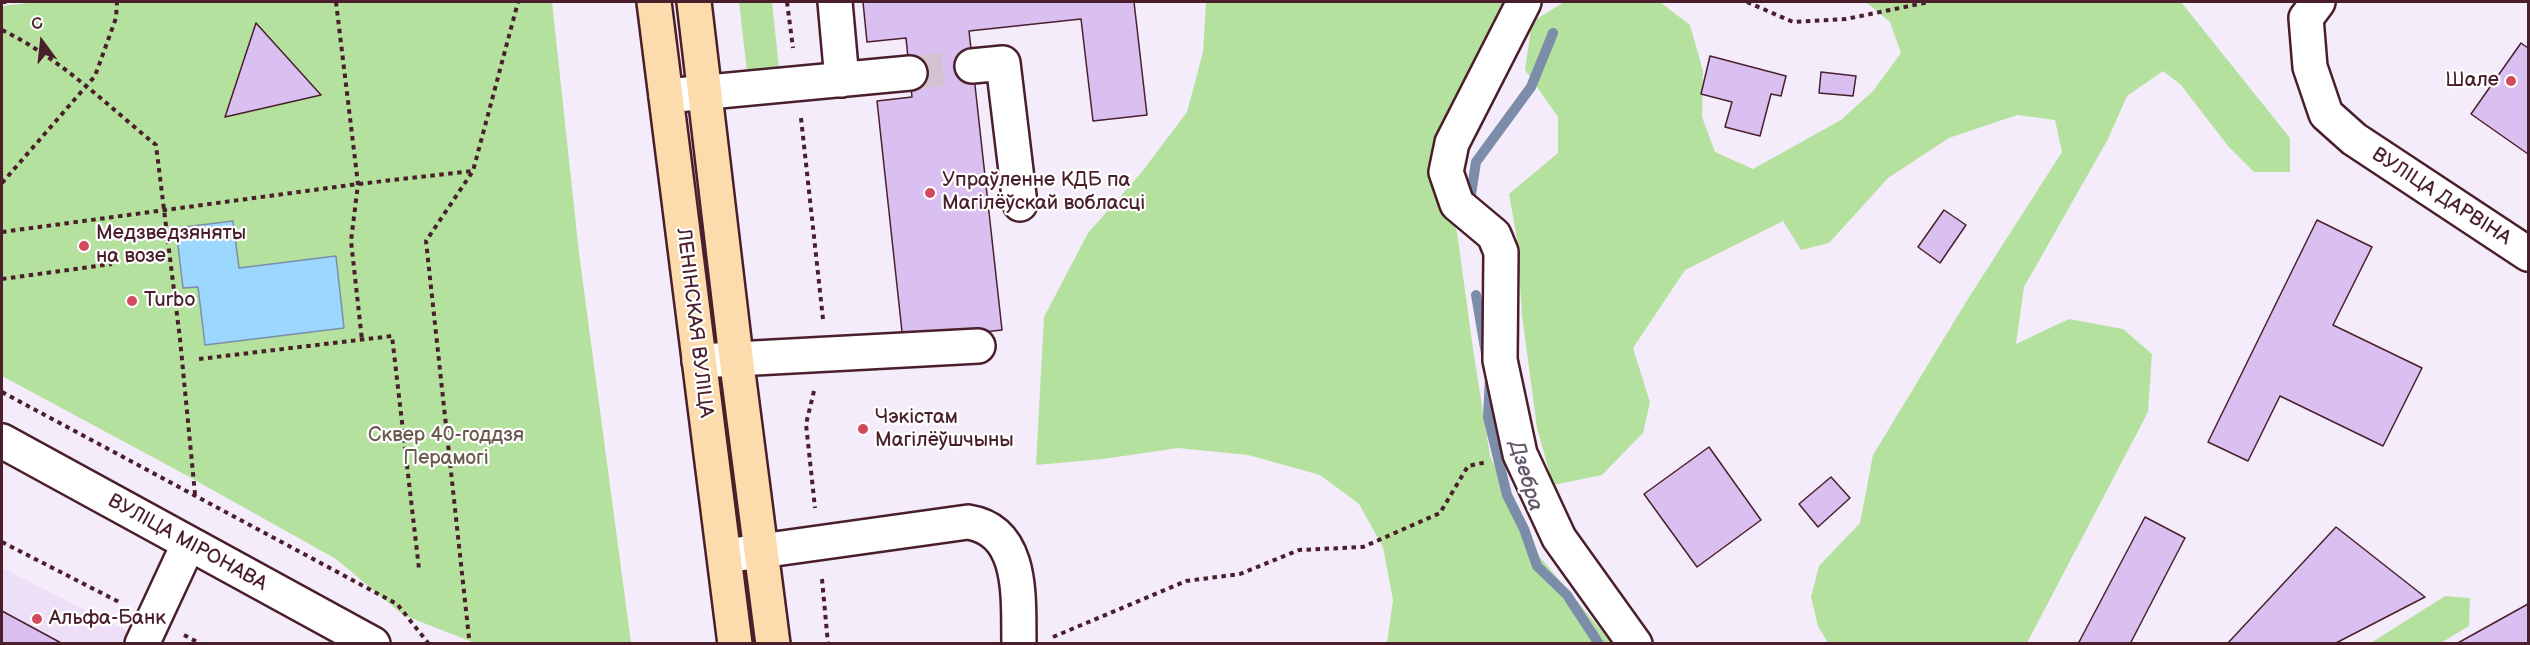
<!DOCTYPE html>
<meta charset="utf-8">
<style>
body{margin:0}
#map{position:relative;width:2530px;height:645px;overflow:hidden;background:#f4ecfa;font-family:"Balsamiq Sans",sans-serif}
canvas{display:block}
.frame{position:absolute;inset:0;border:3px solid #4a1f2b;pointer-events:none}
.north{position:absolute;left:12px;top:12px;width:60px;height:60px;-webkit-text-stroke:4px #fff;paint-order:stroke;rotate:345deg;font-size:16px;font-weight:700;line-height:24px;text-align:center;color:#4a1f2b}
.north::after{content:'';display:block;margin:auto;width:21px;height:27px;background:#4a1f2b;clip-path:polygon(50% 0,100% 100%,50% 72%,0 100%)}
</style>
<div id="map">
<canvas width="2530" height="645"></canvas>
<div class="frame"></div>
<div class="north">С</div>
</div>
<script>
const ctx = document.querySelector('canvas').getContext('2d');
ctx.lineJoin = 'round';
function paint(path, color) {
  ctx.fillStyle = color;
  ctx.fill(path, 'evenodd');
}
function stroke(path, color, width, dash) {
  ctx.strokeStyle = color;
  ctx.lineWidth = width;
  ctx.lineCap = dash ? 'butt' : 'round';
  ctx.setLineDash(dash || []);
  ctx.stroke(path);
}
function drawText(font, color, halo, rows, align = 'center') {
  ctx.font = font + ' "Balsamiq Sans",sans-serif';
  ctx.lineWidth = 4.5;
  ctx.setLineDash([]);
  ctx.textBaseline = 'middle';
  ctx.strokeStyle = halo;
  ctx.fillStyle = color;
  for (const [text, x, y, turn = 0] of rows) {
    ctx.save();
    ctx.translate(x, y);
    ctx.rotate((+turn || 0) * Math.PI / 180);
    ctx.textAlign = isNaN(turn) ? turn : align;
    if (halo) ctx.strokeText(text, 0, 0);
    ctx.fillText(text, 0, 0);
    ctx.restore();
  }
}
paint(new Path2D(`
 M2 568 151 643H2Z`), '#ecdff7');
paint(new Path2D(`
 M36 2H552L579 253 631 643H475L403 615 336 559 184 474 2 376V6ZM335 256 205 345 198 286 184 288Z
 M739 2H772L779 68 747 72Z
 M1206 2H1509L1441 187 1457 232 1473 349 1490 456 1534 550 1612 643H1387L1393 600 1383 547 1359 504 1320 475 1248 455 1178 448 1103 459 1036 465 1044 317 1088 233 1141 173 1187 112 1203 52Z
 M1564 2H1660L1690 25 1703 71 1702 117 1715 152 1753 169 1841 120 1873 91 1901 53 1890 22 1866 2H2181L2290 138V172H2254L2228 146 2181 85 2163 71 2127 96 2108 139 2024 287 2016 344 2069 319 2123 329 2152 354 2148 412 2027 643H1828L1818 626 1811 597 1819 566 1860 523 1873 455 1966 302 2062 152 2055 120 2017 115 1949 138 1888 178 1829 243 1801 250 1783 221 1685 270 1633 348 1650 402 1643 433 1602 475 1553 485 1537 428 1522 315 1517 239 1509 194 1558 153V117L1525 70 1532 22Z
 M2445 596 2470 598 2469 626 2441 643H2371Z`), '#b5e19e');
const water = new Path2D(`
 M233 221 239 268 336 256 344 328 205 345 198 287 183 288 176 228Z`);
paint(water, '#9cd7fd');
stroke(water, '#7b8da9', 1.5);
stroke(new Path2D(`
 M1470 201 1476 162 1531 87 1553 33
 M1476 295 1486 354
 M1490 378 1488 417 1507 495 1524 529 1537 566 1567 595 1599 644`), '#7b8da9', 10);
const building = new Path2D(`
 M863 2H1134L1147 115 1093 121 1081 19 969 31 1002 330 903 341 877 101 912 97 906 38 867 42Z
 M256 23 321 95 225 117Z
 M2521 43 2528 48V154L2471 114Z
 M1710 56 1786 76 1781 96 1771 94 1760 136 1725 127 1732 102 1701 94Z
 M1821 72 1856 76 1853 96 1819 93Z
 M1944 210 1966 225 1940 263 1918 247Z
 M2317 220 2372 247 2333 325 2422 368 2383 446 2280 396 2248 461 2208 442Z
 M1709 447 1761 520 1697 567 1644 494Z
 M1831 477 1850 498 1818 527 1799 504Z
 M2145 517 2185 538 2130 644H2078Z
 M2336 527 2425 597 2334 644H2227Z
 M2528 604V644H2456Z
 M2 611 63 644H2Z`);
paint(building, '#dac0f0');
stroke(building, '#4a1f2b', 1.5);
stroke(new Path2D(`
 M910 73 972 66`), '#d2c3d1', 33, [33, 16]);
const minor = new Path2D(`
 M835 2 842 80
 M1524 2 1452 143 1446 172 1457 204 1494 235 1501 252 1500 360 1520 454 1559 538 1635 644
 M2318 2 2306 18 2310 67 2326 114 2354 139 2528 254
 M972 66 1003 63 1020 204
 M666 96 910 73
 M699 361 978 346
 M2 441 373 644
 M725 556 968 522C1025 531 1018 600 1019 644
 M142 644 188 545`);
const major = new Path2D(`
 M654 2 735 644
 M694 2 736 357 773 644`);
stroke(minor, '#4a1f2b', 38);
stroke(major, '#4a1f2b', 38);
stroke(new Path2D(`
 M2 2H8
 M336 2 358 184 351 241 362 340
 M787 2 793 48
 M1747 2 1793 22 1846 19 1929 2
 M2 30C60 58 107 105 156 145L180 339 195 494
 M801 118 823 319
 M2 183 95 76 116 18 117 2
 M2 232 358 184 472 171
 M2 279 112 264
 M199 359 392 336 419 569
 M814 391 806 424 815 508
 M2 392 397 604 429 644
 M2 542 121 603
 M822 579 828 644
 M184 635 201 644
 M1053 637 1186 581 1240 574 1299 550 1363 547 1440 513 1468 466 1487 462
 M469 638 426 241 473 171 518 2`), '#4a1f2b', 4, [4.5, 4.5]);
stroke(minor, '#fff', 33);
stroke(major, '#fcdcac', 33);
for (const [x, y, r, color] of [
 [2511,81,6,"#d1495b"],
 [930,193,6,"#d1495b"],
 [84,246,6,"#d1495b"],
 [132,301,6,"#d1495b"],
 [863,429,6,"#d1495b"],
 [37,619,6,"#d1495b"]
]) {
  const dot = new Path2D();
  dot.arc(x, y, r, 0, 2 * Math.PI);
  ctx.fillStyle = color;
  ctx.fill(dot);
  stroke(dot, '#fff', 2);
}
drawText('20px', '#4a1f2b', '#fff', [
 ["Шале",2499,81,"right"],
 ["Упраўленне КДБ па",942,181],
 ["Магілёўскай вобласці",942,204],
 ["Медзведзяняты",96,234],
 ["на возе",96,257],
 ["Turbo",144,301],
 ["Чэкістам",875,418],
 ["Магілёўшчыны",875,441],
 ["Альфа-Банк",49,619]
], 'left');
drawText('20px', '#4a1f2b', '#fff', [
 ["ВУЛІЦА ДАРВІНА",2441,197,33],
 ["ЛЕНІНСКАЯ ВУЛІЦА",694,323,83],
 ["ВУЛІЦА МІРОНАВА",187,543,29]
]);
drawText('20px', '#6a594e', '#fff', [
 ["Сквер 40-годдзя",446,436],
 ["Перамогі",446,459]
]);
drawText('italic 21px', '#63566a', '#fff', [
 ["Дзебра",1525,476,73]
]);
</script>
